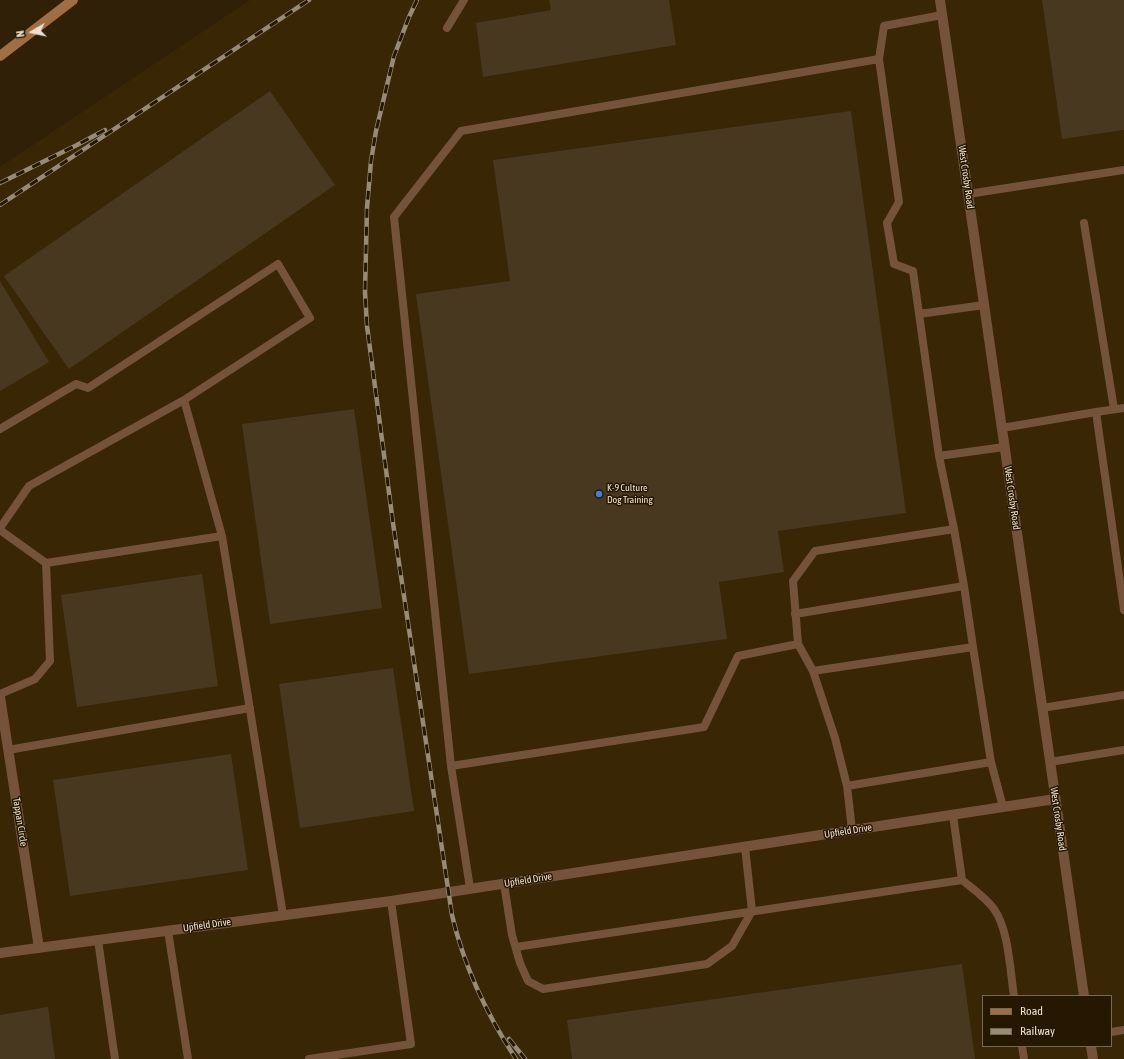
<!DOCTYPE html>
<style>
body{margin:0}
#map{position:relative;width:1124px;height:1059px;overflow:hidden;background:#302008;font-family:"Asap Condensed",sans-serif}
canvas{display:block}
.legend{position:absolute;left:982px;top:995px;width:130px;height:52px;box-sizing:border-box;background:#261701;border:1px solid #756855;margin:0;padding:5px 7px;list-style:none;font-size:12px;color:#ebe1d3}
.legend li{display:flex;align-items:center;gap:8px;height:20px}
.legend b{width:20px;border:1px solid #756855}
.north{position:absolute;left:12px;top:12px;width:40px;height:40px;-webkit-text-stroke:3px #261701;paint-order:stroke;rotate:261deg;font-size:11px;font-weight:700;line-height:16px;text-align:center;color:#ebe1d3}
.north::after{content:'';display:block;margin:auto;width:14px;height:18px;background:#ebe1d3;clip-path:polygon(50% 0,100% 100%,50% 72%,0 100%)}
</style>
<div id="map">
<canvas width="1124" height="1059"></canvas>
<ul class="legend">
<li><b style="height:5px;background:#a16e43"></b>Road</li>
<li><b style="height:5px;background:#978b78"></b>Railway</li>
</ul>
<div class="north">N</div>
</div>
<script>
const ctx = document.querySelector('canvas').getContext('2d');
ctx.lineJoin = 'round';
function paint(path, color) {
  ctx.fillStyle = color;
  ctx.fill(path, 'evenodd');
}
function stroke(path, color, width, dash) {
  ctx.strokeStyle = color;
  ctx.lineWidth = width;
  ctx.lineCap = dash ? 'butt' : 'round';
  ctx.setLineDash(dash || []);
  ctx.stroke(path);
}
function drawText(font, color, halo, rows, align = 'center') {
  ctx.font = font + ' "Asap Condensed",sans-serif';
  ctx.lineWidth = 3;
  ctx.setLineDash([]);
  ctx.textBaseline = 'middle';
  ctx.strokeStyle = halo;
  ctx.fillStyle = color;
  for (const [text, x, y, turn = 0] of rows) {
    ctx.save();
    ctx.translate(x, y);
    ctx.rotate((+turn || 0) * Math.PI / 180);
    ctx.textAlign = isNaN(turn) ? turn : align;
    if (halo) ctx.strokeText(text, 0, 0);
    ctx.fillText(text, 0, 0);
    ctx.restore();
  }
}
paint(new Path2D(`
 M250 0H1124V1059H0V167ZM983 996H1111V1046H983Z`), '#392605');
paint(new Path2D(`
 M549 0H669L676 45 483 77 476 23 551 10Z
 M1042 0H1124V130L1062 139Z
 M270 91 335 185 69 369 4 276Z
 M851 111 906 513 778 531 784 572 719 582 727 639 469 674 416 294 510 281 493 160Z
 M0 281 49 362 0 391Z
 M354 409 382 608 270 624 242 424Z
 M202 574 218 686 77 707 61 595Z
 M393 668 414 811 300 828 279 684Z
 M231 754 248 870 70 896 53 780Z
 M962 964 975 1059H572L567 1020Z
 M48 1007 55 1059H0V1015Z`), '#483820');
stroke(new Path2D(`
 M447 28 464 0
 M879 59 899 202 887 223 894 264 913 271 939 456 954 529 815 551 793 581 798 644 738 656 704 727 451 766 394 217 461 131 879 59 884 26 942 15
 M968 194 1124 170
 M1084 223 1114 409
 M919 314 984 305
 M1096 412 1124 408
 M1002 428 1096 412 1124 610
 M0 429 76 384 88 388 278 264 310 318 184 400 222 536 283 915
 M939 456 1004 447
 M0 528 29 486 184 400
 M954 529 964 586
 M0 530 46 563 222 536
 M795 614 964 586 973 647 813 671
 M798 644 813 671 835 738 847 786 852 830
 M973 647 991 762
 M0 694 35 679 50 661 46 563
 M1042 708 1124 695
 M8 750 250 708
 M1050 762 1124 750
 M451 766 470 888
 M847 786 991 762 1003 807
 M953 815 962 880C973 889 986 898 994 909 1009 930 1010 971 1014 996
 M504 884 512 935 520 963 528 981 543 989 707 964 732 946 752 911 745 847
 M168 931 188 1059
 M98 940 115 1059
 M516 947 962 880
 M1111 1032 1124 1030
 M1022 1046 1024 1059
 M309 1059 411 1044 391 901`), '#74533a', 8);
stroke(new Path2D(`
 M0 697 39 948
 M0 953 391 901 1055 799`), '#74533a', 10);
stroke(new Path2D(`
 M940 0 1084 996
 M1091 1046 1093 1059`), '#74533a', 10);
stroke(new Path2D(`
 M0 56 73 0`), '#a16e43', 10);
const rail = new Path2D(`
 M417 0 409 17 394 56 376 131 371 161 367 208 365 292 367 326 393 523 452 915C464 966 487 1015 516 1059
 M0 183 77 145 105 130
 M0 205 309 0
 M509 1039 525 1059`);
stroke(rail, '#978b78', 4.5);
stroke(rail, '#261701', 3, [9]);
for (const [x, y, r, color] of [
 [599,494,4,"#3f7fe0"]
]) {
  const dot = new Path2D();
  dot.arc(x, y, r, 0, 2 * Math.PI);
  ctx.fillStyle = color;
  ctx.fill(dot);
  stroke(dot, '#261701', 1.5);
}
drawText('10px', '#ebe1d3', '#261701', [
 ["West Crosby Road",966,177,82],
 ["West Crosby Road",1012,498,82],
 ["West Crosby Road",1058,819,82],
 ["Tappan Circle",20,822,81],
 ["Upfield Drive",848,831,-9],
 ["Upfield Drive",528,880,-9],
 ["Upfield Drive",207,925,-8]
]);
drawText('10px', '#ebe1d3', '#261701', [
 ["K-9 Culture",607,488],
 ["Dog Training",607,500]
], 'left');
</script>
